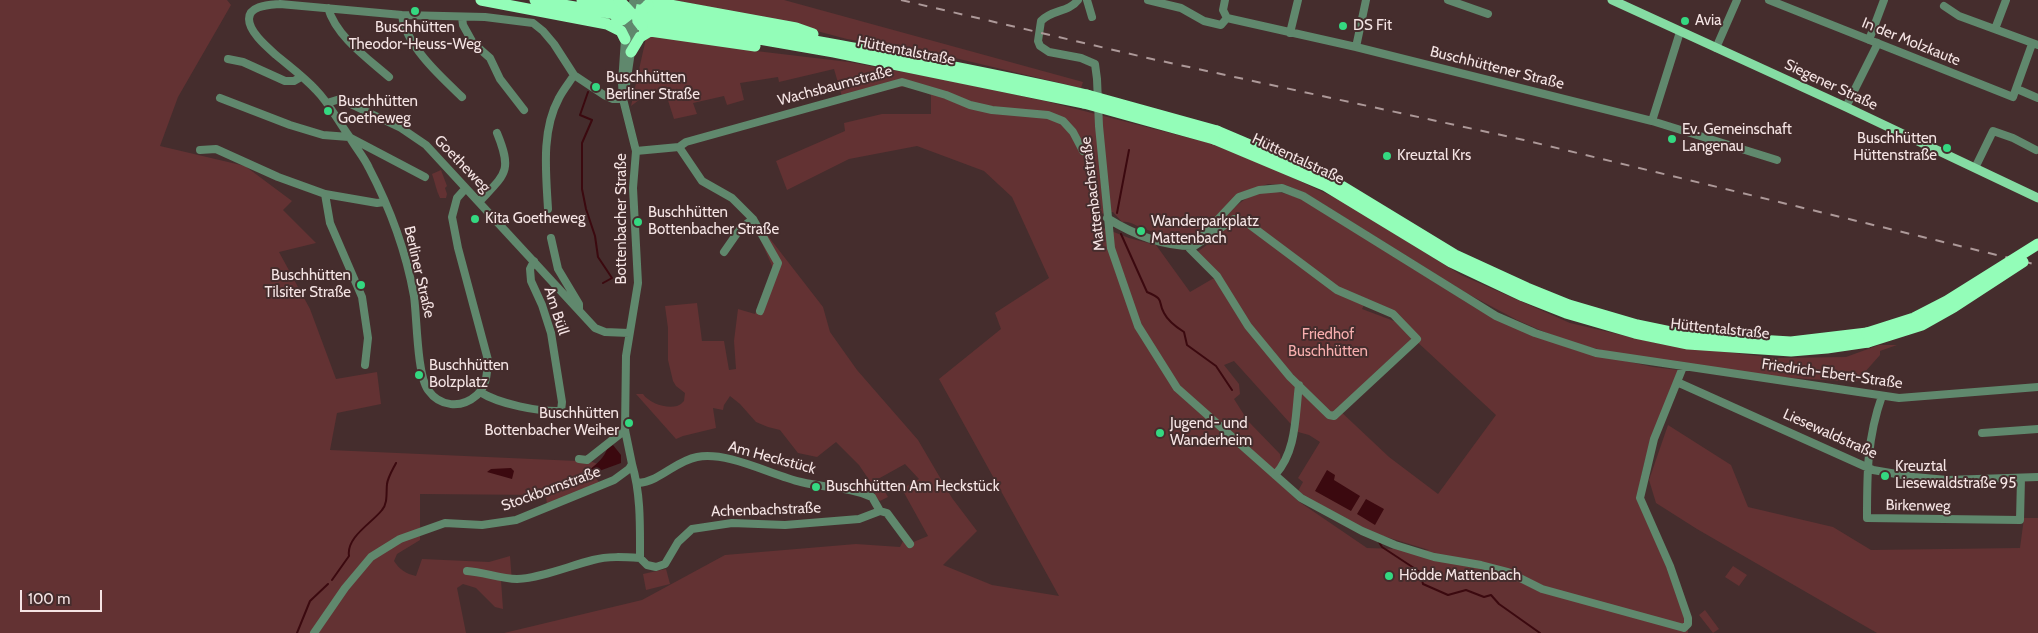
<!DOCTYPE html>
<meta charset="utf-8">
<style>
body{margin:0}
#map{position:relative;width:2038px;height:633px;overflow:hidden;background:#452d2d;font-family:Cabin,sans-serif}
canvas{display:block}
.scale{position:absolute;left:20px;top:590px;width:82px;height:22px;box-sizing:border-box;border:2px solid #f5e4e4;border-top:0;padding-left:6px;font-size:15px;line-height:18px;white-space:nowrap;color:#f5e4e4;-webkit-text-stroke:4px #452d2d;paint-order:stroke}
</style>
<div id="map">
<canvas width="2038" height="633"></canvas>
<div class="scale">100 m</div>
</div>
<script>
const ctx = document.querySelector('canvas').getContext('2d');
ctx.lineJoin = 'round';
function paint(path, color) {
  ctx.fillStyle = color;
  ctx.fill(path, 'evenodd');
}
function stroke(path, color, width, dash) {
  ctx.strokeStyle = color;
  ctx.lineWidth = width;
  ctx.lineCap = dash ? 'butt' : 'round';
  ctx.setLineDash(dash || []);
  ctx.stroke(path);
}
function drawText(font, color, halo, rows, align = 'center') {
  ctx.font = font + ' Cabin,sans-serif';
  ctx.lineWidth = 4;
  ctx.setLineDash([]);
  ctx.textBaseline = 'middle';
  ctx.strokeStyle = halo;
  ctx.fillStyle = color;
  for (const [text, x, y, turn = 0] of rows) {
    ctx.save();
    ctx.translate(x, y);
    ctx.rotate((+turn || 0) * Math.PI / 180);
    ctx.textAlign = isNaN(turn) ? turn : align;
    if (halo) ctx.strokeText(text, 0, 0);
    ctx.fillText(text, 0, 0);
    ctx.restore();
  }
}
paint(new Path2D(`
 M0 0H227L231 5 178 97 160 146 245 166 292 201 283 210 316 243 279 252 310 309 336 379 377 372 381 404 337 413 330 450 577 461 587 460 598 464 589 470 599 482 547 506 546 495 420 494V540L397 554 394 561C399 569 406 574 416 576L422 559 489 562 510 556 512 582 501 580 503 609 495 607 476 588 463 584 457 588 466 633H0Z
 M674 0H784L1083 82 1081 88 955 58 847 39 775 20Z
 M657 35 756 51 849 62 941 79 1045 101 1209 143 1274 169 1342 201 1461 275 1570 323 1660 344 1775 358 1846 357 1879 345H1897L1880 351V355L1856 382 1745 375 1630 357 1565 341 1517 320 1468 294 1307 194 1286 185 1268 184 1241 193 1202 233C1186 242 1160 234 1144 229 1136 226 1130 221 1122 222L1113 212 1093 215 1096 225 1129 238 1156 245 1190 292 1214 278 1197 252 1221 235 1215 227C1247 194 1259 181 1306 201L1477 309 1514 327 1575 350 1653 367 1678 370C1663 411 1641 456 1638 500L1650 515 1687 617 1688 633H504L642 600 725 555 856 544 900 547 903 541 911 543 928 536 902 489 919 479 905 464 878 479 888 497 880 501 874 496 876 490 859 465 836 442 817 457 798 453 780 430 768 427 756 422 740 404 730 396 724 405 723 410 713 408 716 428 683 436 676 439 636 394H643C649 403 666 409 677 406 680 405 682 403 684 401L685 393 676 386 673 381 668 360V328L665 306 697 303 702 341H724L729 370 736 369 734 341 738 309 755 314 773 268 747 209 823 307 830 332 857 370 918 440 952 498 977 531 943 565 992 585 1059 596 939 379 1001 329 995 313 1049 278 1012 197 984 171 917 146 849 159 787 190 776 161 845 131 844 123 882 114H931V95L909 85 843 100 834 69 779 82 778 77 740 83 744 100 727 105 724 96 693 103 697 114 674 119 664 88 642 95 639 100 631 106 646 38ZM1367 299 1394 320V321L1362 309ZM1413 338 1496 415 1438 494 1389 457 1338 409ZM1234 361 1298 432 1309 435 1320 442 1298 478 1303 482 1298 491 1304 496 1373 533 1429 550 1367 548 1298 501 1271 475 1282 466 1280 454 1248 421 1234 399 1240 394 1239 384 1224 365Z
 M441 170 447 186 445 188 447 194 446 198H440C436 190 435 182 432 174Z
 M1668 425 1731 465 1748 507 1833 527 1871 550 2020 548 2024 518H2038V633H1877L1697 529 1656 503 1649 480Z
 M1733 566 1747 575 1739 586 1725 577Z
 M666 569 670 584 646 590 643 574Z
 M1705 610 1719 629 1713 633 1699 615Z`), '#633233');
paint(new Path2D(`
 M613 445 621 455V463L591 474 589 470C598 463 604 458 608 447Z
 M511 468 514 471 512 479 487 472 491 469Z
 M1327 470 1335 475 1334 480 1360 496 1351 511 1315 491Z
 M1366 499 1384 509 1375 525 1357 514Z`), '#3b090f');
stroke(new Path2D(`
 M588 92 580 115 592 120 582 143V189L586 209 595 236 598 257 612 278 603 283
 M1117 213 1129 150
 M1121 234 1147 292C1166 300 1157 301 1164 313 1168 321 1176 327 1184 332L1187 345 1216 366 1232 390
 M1379 542 1382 547 1420 572 1423 584 1448 595 1466 590 1484 597 1491 595 1499 604 1540 633
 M332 580 349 556C346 537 372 523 382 510 388 503 386 493 387 484 388 477 393 469 396 463
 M297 633 310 601 328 584`), '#3b090f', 2);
stroke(new Path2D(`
 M1078 0C1068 13 1052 9 1041 21L1038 41 1040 46 1049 52 1081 58 1095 64 1097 79 1099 126 1111 248 1138 326 1177 388 1301 498 1362 531 1395 545 1434 557 1481 565 1508 572 1542 589 1684 628 1688 624V618L1670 566 1640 498 1654 439 1683 367
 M1087 0 1092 17
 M1148 0 1181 8 1204 21 1221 25 1227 18
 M1225 0 1223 10 1227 18 1356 47 1652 121 1777 160
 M1448 0 1488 14
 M1769 0 2013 97 2032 44
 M1944 6 1959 16 2038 45
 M328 8C336 36 367 58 389 77
 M636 8 642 0
 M402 15C406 46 441 77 462 97
 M462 17 463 25 473 43 490 58 500 79 524 110
 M1995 29 2006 0
 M1290 33 1298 0
 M1869 40 1884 0
 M1356 47 1366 0
 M1716 48 1737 0
 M228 59 243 62 285 81H294L301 77
 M626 85 635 25
 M2017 89 2038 98
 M220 98 290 125 323 135 349 137 425 177
 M327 103 340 99 401 128 426 145 595 328 605 332 629 333
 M1846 107 1878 43
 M1652 121 1680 32
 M679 147 702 181 732 198 753 219 778 263 760 311
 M200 150 216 149 278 177 325 194 377 203 384 202
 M636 151 679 147 686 142 902 82 946 95 970 105 992 110 1048 115 1063 121 1073 132 1083 151
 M1975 168 1993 131 2013 138 2036 150
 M465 189 457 198 452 217 458 248 488 360C487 373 487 386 477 395 461 409 440 407 428 390 417 375 417 318 414 296 406 252 390 208 369 168 364 157 355 147 349 136 338 121 329 103 316 90 304 77 289 66 276 55 267 47 249 32 249 19 249 5 271 5 280 4L402 15 485 17 533 23 543 31 554 44 574 75 604 95 613 99H623
 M325 194 330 223 362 297 368 338 365 365
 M479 202C505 174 513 172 497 133
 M548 209C546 173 541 131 559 98 563 90 569 83 574 75
 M1107 218C1134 235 1162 246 1193 246L1239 197 1259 190 1282 188 1303 196 1496 316 1535 333 1596 353 1899 398 2038 387
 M1234 219 1246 222 1337 290 1393 314 1417 339 1334 416 1329 415 1290 377 1248 326 1217 276 1190 249Z
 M551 238 558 269 579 304V309
 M724 252 740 229 753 219
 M1677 382 1873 470 1914 477 1947 480 2038 477
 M480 392C499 404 539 412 561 411L562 402 551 333 542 305 531 281 530 269 534 261
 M1882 396C1867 438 1867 474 1867 518L2020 520 2021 478
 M1982 433 2038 429
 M579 459 587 460 625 430
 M632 464C641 495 640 526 640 558
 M1275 475C1297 451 1295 416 1299 385
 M638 483C661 481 675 461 697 457 728 451 771 475 801 482 825 488 850 487 872 497L880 511 887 513 910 544
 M467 571C484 572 500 579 517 579 541 578 569 566 593 560 608 556 624 557 640 558L647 565 656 567 665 564 678 542 692 529 732 523 785 525 859 519 880 511
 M314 633 345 588 371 557 400 539 445 523 482 525 516 520 614 480 629 469 632 464 625 430 626 356 638 283 633 188 636 151 623 99 622 83 625 39 628 24`), '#60886d', 8);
stroke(new Path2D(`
 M1612 0 1846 107 2038 198`), '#85dca3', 9);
stroke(new Path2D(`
 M481 0 607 24 621 31 625 39
 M535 0 834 52 1084 103
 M582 0C751 30 919 57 1087 95
 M648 5 654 2 796 28 813 34
 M642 26 650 31 755 46
 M631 52 640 37 650 31
 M1217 131 1330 179 1455 255 1527 288 1569 305 1637 325 1690 336 1791 342 1867 333
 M1214 139 1326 186 1451 262 1523 296 1566 313 1635 333 1688 344 1791 351 1827 348 1868 342`), '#93fdb8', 11);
stroke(new Path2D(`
 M901 0 1152 59 1524 140 2038 265`), '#ad9999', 2, [9, 9]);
stroke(new Path2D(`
 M628 24 633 2`), '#60886d', 8);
stroke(new Path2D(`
 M616 22 622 20 631 13 619 0
 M642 26 638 21 637 15 648 5
 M1087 95 1217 131
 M1084 103 1214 139
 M1867 333 1914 318 1947 301 2038 244
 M1868 342 1922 325 1954 307 2023 262`), '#93fdb8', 11);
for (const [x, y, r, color] of [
 [415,11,5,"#34d881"],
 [1685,21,5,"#34d881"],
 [1343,26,5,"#34d881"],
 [596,87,5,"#34d881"],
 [328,111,5,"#34d881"],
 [1672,139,5,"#34d881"],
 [1947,148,5,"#34d881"],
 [1387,156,5,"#34d881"],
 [475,219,5,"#34d881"],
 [638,222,5,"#34d881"],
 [1141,231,5,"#34d881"],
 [361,285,5,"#34d881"],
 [419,375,5,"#34d881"],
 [629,423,5,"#34d881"],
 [1160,433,5,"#34d881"],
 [1885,476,5,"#34d881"],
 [816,487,5,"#34d881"],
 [1389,576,5,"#34d881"]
]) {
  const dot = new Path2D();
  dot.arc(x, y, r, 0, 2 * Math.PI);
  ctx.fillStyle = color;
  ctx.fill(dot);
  stroke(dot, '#452d2d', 2);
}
drawText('15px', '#f5e4e4', '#452d2d', [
 ["Avia",1695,21],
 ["DS Fit",1353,26],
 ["Buschhütten",415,28,"center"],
 ["Theodor-Heuss-Weg",415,45,"center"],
 ["Buschhütten",606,78],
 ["Berliner Straße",606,95],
 ["Buschhütten",338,102],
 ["Goetheweg",338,119],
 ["Ev. Gemeinschaft",1682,130],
 ["Langenau",1682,147],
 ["Buschhütten",1937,139,"right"],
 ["Hüttenstraße",1937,156,"right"],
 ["Kreuztal Krs",1397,156],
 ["Buschhütten",648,213],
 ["Bottenbacher Straße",648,230],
 ["Kita Goetheweg",485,219],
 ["Wanderparkplatz",1151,222],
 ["Mattenbach",1151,239],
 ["Buschhütten",351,276,"right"],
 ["Tilsiter Straße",351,293,"right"],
 ["Buschhütten",429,366],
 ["Bolzplatz",429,383],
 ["Buschhütten",619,414,"right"],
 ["Bottenbacher Weiher",619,431,"right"],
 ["Jugend- und",1170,424],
 ["Wanderheim",1170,441],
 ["Kreuztal",1895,467],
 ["Liesewaldstraße 95",1895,484],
 ["Buschhütten Am Heckstück",826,487],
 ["Hödde Mattenbach",1399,576]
], 'left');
drawText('15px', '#f5e4e4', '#452d2d', [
 ["In der Molzkaute",1911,42,22],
 ["Hüttentalstraße",906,51,11],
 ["Buschhüttener Straße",1497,68,14],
 ["Siegener Straße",1831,85,25],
 ["Wachsbaumstraße",835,86,-15],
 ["Hüttentalstraße",1298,159,25],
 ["Goetheweg",462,164,46],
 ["Mattenbachstraße",1093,194,-97],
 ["Bottenbacher Straße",622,219,-90],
 ["Berliner Straße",419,272,77],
 ["Am Büll",556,311,72],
 ["Hüttentalstraße",1720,329,6],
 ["Friedrich-Ebert-Straße",1832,374,8],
 ["Liesewaldstraße",1830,434,24],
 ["Am Heckstück",772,458,15],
 ["Stockbornstraße",551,489,-20],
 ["Birkenweg",1918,506,1],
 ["Achenbachstraße",766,510,-2]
]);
drawText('15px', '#f7aeae', '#452d2d', [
 ["Friedhof",1328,335],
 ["Buschhütten",1328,352]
]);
</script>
